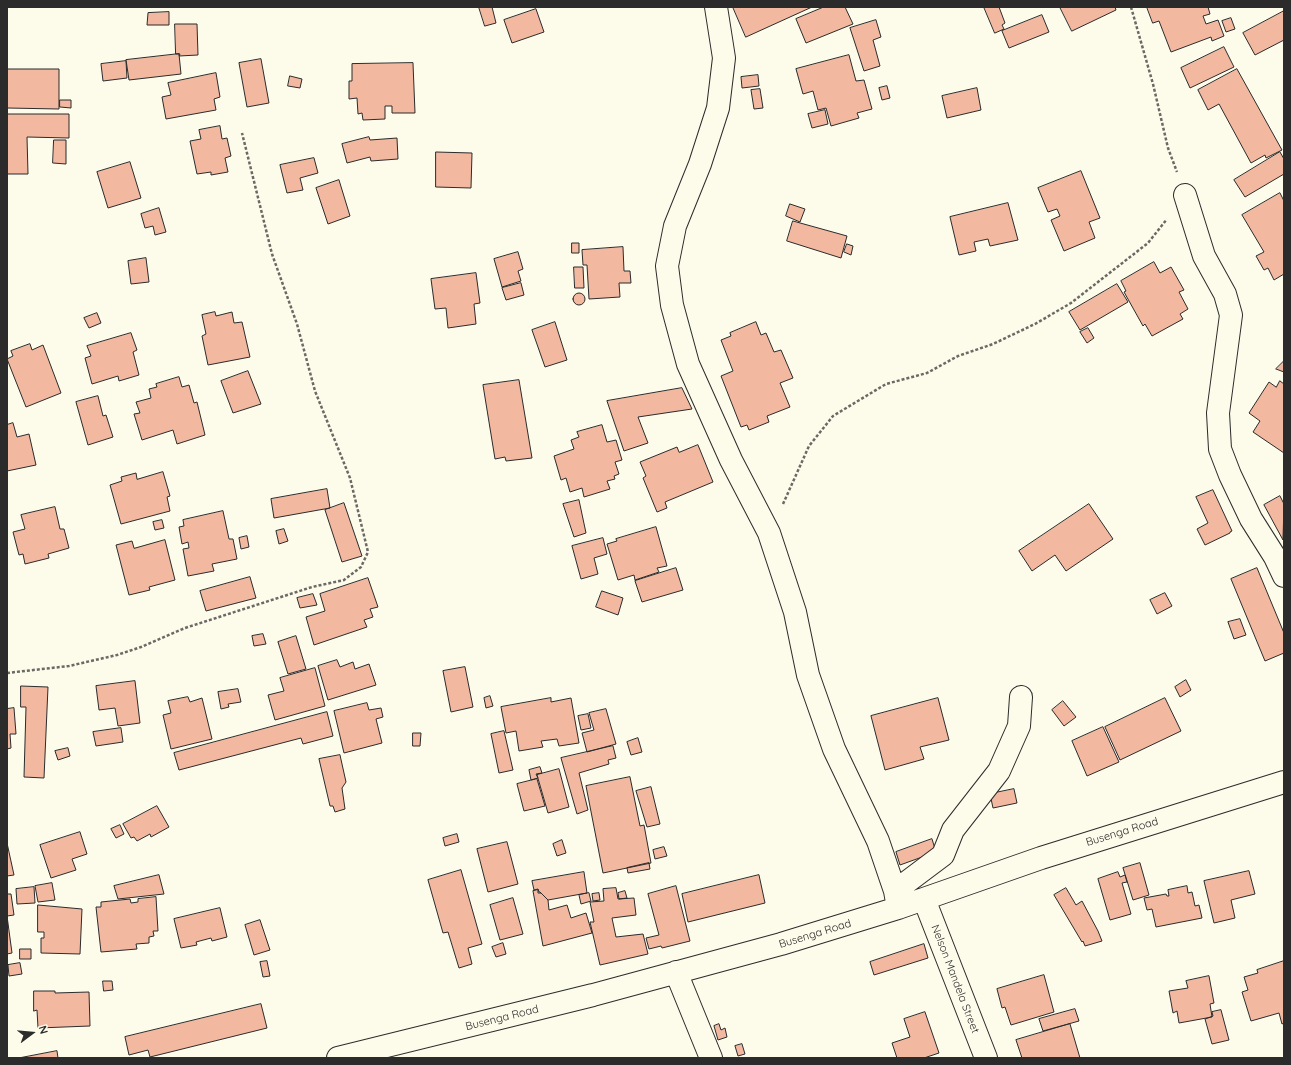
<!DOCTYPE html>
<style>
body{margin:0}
#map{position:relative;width:1291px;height:1065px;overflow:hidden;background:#fdfbea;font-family:Quicksand,sans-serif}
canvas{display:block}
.frame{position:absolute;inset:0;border:8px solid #2b2b2b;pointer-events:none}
.north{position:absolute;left:12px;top:1013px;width:40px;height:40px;-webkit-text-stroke:3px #fdfbea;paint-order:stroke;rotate:74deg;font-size:11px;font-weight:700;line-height:16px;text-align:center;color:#2b2b2b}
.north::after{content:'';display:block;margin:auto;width:14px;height:18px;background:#2b2b2b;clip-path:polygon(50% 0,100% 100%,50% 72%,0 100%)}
</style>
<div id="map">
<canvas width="1291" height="1065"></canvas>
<div class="frame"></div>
<div class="north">N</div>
</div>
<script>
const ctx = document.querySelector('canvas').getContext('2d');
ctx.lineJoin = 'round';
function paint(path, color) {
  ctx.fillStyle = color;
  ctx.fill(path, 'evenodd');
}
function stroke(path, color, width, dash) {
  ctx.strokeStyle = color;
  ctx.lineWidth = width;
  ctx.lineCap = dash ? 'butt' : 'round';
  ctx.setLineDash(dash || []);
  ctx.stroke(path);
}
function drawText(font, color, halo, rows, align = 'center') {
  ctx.font = font + ' Quicksand,sans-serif';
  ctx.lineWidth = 3;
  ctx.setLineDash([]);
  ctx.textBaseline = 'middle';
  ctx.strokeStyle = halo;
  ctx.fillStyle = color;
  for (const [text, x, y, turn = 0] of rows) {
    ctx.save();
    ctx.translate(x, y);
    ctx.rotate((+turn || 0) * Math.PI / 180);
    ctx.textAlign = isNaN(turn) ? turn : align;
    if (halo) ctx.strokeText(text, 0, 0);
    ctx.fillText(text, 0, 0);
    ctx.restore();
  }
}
const building = new Path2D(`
 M479 7H492L496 23 485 26Z
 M733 7H812L746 37Z
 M824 7H845L853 24 806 43 796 19Z
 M984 7H999L1005 23 1002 25 1004 29 995 33Z
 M1060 7H1115L1116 10 1072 31Z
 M1147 7H1208L1210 14 1203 16 1206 24 1218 20 1224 36 1212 41 1211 37 1171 52 1159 21 1153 23Z
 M536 9 544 32 512 43 504 20Z
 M1284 11V40L1255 55 1243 33Z
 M169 12V25H147L148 13Z
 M1042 15 1049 32 1009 48 1002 31Z
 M1231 18 1235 29 1226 32 1222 21Z
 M876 20 881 37 873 40 880 66 864 71 850 28Z
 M175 24H197L198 55 179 56 180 54H176Z
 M1224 47 1234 67 1190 88 1181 68Z
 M179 54 181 74 129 80 126 60Z
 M849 55 856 81 864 80 872 109 857 113 859 118 831 126 826 108 818 110 813 91 803 94 796 69Z
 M261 59 269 103 247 107 239 63Z
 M126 61 127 78 103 81 101 64Z
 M413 63 415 113H392V106H385V119L363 120 362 113 358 114 357 98 349 99V81H352V64Z
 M7 69H59V109L7 108Z
 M1237 69 1282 150 1266 158 1265 155 1251 163 1219 104 1208 110 1198 90Z
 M216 73 220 97 214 99 216 110 166 119 162 97 171 95 168 83Z
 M758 75 759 86 742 88 741 77Z
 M290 76 302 79 300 88 288 86Z
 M887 86 890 98 882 100 879 88Z
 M977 88 981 110 947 118 942 96Z
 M760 89 763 108 754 109 751 90Z
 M60 100H71V108L60 107Z
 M825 110 828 124 812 128 808 114Z
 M7 114H69V138L27 137 28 174H7Z
 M220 126 222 139 227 138 231 156 225 158 228 172 211 175V172L197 174 190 141 201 139 199 130Z
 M369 137 370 140 397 138 398 159 371 161 370 157 347 163 342 144Z
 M54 140H66V164L53 163Z
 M436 152 472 153 471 188 436 187Z
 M1280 152 1284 159V174L1245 197 1234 180Z
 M314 158 318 173 300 178 303 190 287 193 280 165Z
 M130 162 141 198 108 208 97 172Z
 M1081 171 1100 218 1089 222 1095 238 1064 251 1051 220 1060 216 1057 209 1048 212 1038 188Z
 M339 180 350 216 328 224 316 188Z
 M1280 193 1284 201V274L1274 280 1268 268 1264 270 1256 256 1264 252 1242 215Z
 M1008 203 1018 240 990 246 988 239 974 242 976 251 959 255 950 217Z
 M790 204 805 209 800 222 786 216Z
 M159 208 166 232 155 235 153 226 145 228 141 214Z
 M793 221 847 236 841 258 787 241Z
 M572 243H579V253H572Z
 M847 244 853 246 851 255 844 252Z
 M623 247 624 271H630L631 283H619L620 297 589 299 587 265H583L582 250Z
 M518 252 523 269 518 271 521 281 502 287 494 259Z
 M146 258 149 282 131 284 128 261Z
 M1154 262 1160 273 1171 267 1184 290 1179 292 1188 309 1180 314 1183 319 1152 336 1145 324 1143 326 1124 292 1126 291 1121 281Z
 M574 267H583L584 288H575Z
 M476 273 480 303 474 304 476 324 448 328 446 308 435 309 431 279Z
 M521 283 524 295 506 300 502 288Z
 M1117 284 1128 302 1080 330 1069 312Z
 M573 299a6 6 0 1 1 12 0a6 6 0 1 1-12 0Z
 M215 312 216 316 232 312 234 323 242 322 250 357 208 365 202 336 206 334 202 315Z
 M97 313 101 323 89 328 84 318Z
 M555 322 567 360 545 367 532 330Z
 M756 322 761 335 766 333 774 352 781 350 793 378 780 383 790 407 767 416 769 422 749 430 747 425 741 427 721 376 733 371 721 340 731 336 730 333Z
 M1088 328 1094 338 1087 343 1080 332Z
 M131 333 137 350 133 352 139 375 119 381 118 376 92 384 85 358 91 356 87 346Z
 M30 344 32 350 43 345 61 393 26 407 7 359 13 356 11 351Z
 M1284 361V372L1276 369Z
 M248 371 261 404 233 413 221 381Z
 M179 377 182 387 189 385 194 403 197 402 205 435 177 444 173 430 142 440 134 414 140 413 136 402 151 398 149 389 157 387 156 384Z
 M519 380 532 458 506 461 505 457 495 459 483 385Z
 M1280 381 1284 384V453L1253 432 1260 421 1249 413 1269 382 1276 387Z
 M682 388 692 409 638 417 648 443 624 451 607 401Z
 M98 396 103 416 106 415 113 437 88 445 76 402Z
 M13 423 17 437 29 434 36 465 7 471V425Z
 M602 425 607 442 616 440 622 460 615 462 619 474 614 476 615 479 607 481 610 489 584 497 582 488 570 492 566 478 561 480 554 456 574 449 571 440 579 437 577 432Z
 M698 445 713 482 665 502 667 508 657 512 643 478 646 476 640 462 677 447 679 452Z
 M163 472 170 496 167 497 170 511 121 524 110 485 122 481 121 477 136 473 137 479Z
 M327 489 330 508 274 518 271 499Z
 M1213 490 1232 531 1230 532V533L1205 545 1197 529 1208 523 1196 497Z
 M1280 496 1284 504 1283 540 1264 505Z
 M579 500 586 533 574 537 563 504Z
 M344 503 362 556 342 562 325 510Z
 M1089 504 1113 539 1066 571 1055 555 1032 571 1019 551Z
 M55 507 60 529H64L69 548 48 554 49 558 25 564 23 554 19 555 13 532 25 529 21 515Z
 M223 511 229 539H233L237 559 212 564 214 571 188 576 183 549 189 548 188 542 182 544 179 527 184 526 183 520Z
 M162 520 164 528 155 530 153 522Z
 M656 527 667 566 657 568 659 572 635 580 634 575 618 580 607 544 617 541 616 539Z
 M284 529 288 541 279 544 276 531Z
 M247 536 249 547 241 549 239 538Z
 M603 538 607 554 594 558 598 574 581 579 572 546Z
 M165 540 175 580 149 587 150 590 129 595 116 545 132 541 134 548Z
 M676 568 683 590 642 602 635 581Z
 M1257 568 1284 633V653L1265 661 1231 579Z
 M250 577 256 598 206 611 200 591Z
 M368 578 378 607 370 609 373 617 364 620 367 627 314 645 306 617 325 611 320 594Z
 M602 591 623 598 618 615 596 607Z
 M1165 593 1172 606 1157 614 1150 600Z
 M313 594 317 605 300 608 297 598Z
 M1240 619 1246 635 1234 639 1228 622Z
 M263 634 266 644 254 646 252 636Z
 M296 636 306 669 288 674 278 642Z
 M337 660 340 667 353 662 355 669 369 664 376 685 328 700 318 666Z
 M465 667 473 707 451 712 443 671Z
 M315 668 325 706 275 720 268 695 284 691 280 678Z
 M1186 680 1191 690 1180 697 1175 687Z
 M135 681 140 723 118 726 115 708 99 710 96 686Z
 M21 686 48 687 44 778 24 777 26 707H21Z
 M238 689 241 702 228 704 229 707 221 709 218 692Z
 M490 696 493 706 486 708 484 698Z
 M188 697 190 702 202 698 212 739 171 749 163 715 171 713 168 701Z
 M551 698V702L571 698 579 743 559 746 557 739 541 741 543 747 519 751 516 731 506 733 501 707Z
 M938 698 949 740 920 747 924 759 885 770 871 716Z
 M1165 698 1181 731 1120 760 1105 727Z
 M1063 701 1076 717 1064 726 1052 710Z
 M367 703 369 710 381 708 383 717 376 719 382 743 344 753 334 711Z
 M14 708 16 734H10L11 748 7 749V709Z
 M606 709 616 744 587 752 582 733 594 730 589 713Z
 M327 712 333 736 303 744 301 738 179 770 174 753Z
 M588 714 591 728 581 730 578 716Z
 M1103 727 1119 762 1087 776 1072 741Z
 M121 728 123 742 96 746 93 732Z
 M504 731 513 770 499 773 491 734Z
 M413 733H421L420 746H413Z
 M638 738 642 752 631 755 627 742Z
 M613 746 616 758 608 760 609 764 579 773 588 810 577 814 561 758Z
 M68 748 70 756 58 760 55 751Z
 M340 755 346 782 342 788 345 809 335 812 333 806H330L319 759Z
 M540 767 542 773 536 774 538 778 531 780 529 770Z
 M559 769 569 807 548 813 537 775Z
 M630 777 640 826 644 825 651 863 603 873 586 786Z
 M537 779 545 806 524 811 517 784Z
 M651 787 660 824 647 827 636 791Z
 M1014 789 1017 803 993 808 990 794Z
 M157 806 169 827 151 837 150 834 137 841 134 837 131 838 123 824Z
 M120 825 124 834 116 838 111 829Z
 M80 832 87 854 72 859 76 870 51 878 40 845Z
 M457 834 459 842 445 846 443 838Z
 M932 839 936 852 900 865 896 852Z
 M562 840 566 853 557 856 553 844Z
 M507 842 518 884 488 892 477 849Z
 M7 843 14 875 7 876Z
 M664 847 667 856 655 859 653 850Z
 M649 863 650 869 628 873 627 868Z
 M1140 863 1149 895 1133 900 1123 868Z
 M461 870 482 944 468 948 472 964 459 968 448 932 443 933 428 880Z
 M1249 871 1255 894 1231 900 1235 918 1214 923 1204 881Z
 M584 872 587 893 548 900 540 892H539L538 889 534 890 532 881Z
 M1118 872 1120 877 1125 875 1127 882 1122 883 1131 914 1110 920 1098 879Z
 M159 875 164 894 118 899 114 886Z
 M759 875 765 903 688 922 682 894Z
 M52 883 55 900 38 902 35 886Z
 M676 886 690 941 662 948 661 946 649 949 646 938 659 935 648 894Z
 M1187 886 1188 893 1192 892 1195 906 1199 905 1202 918 1156 927 1152 909 1147 910 1144 898 1166 894 1167 896H1169L1168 890Z
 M34 887 35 903 17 904 16 889Z
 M616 888 618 899 634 898 636 915 612 918 616 937 643 934 648 954 600 965 590 922H594L590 902 604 901 603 889Z
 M1066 888 1076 905 1082 901 1098 931 1102 941 1085 946 1083 941 1082 942 1054 895Z
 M538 890V893H541L548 900 549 910 567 905 571 918 586 913 592 933 543 946 533 891Z
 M625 891 627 898 619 899 618 893Z
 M589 893 591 901 581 904 579 895Z
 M599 893 600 900 593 901 592 894Z
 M7 894H11L14 915 7 916 12 953 7 954Z
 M156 897 158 931H153L154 936 149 937V943L136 944 137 949 101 952 96 907H101V902L130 899 131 903 138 902V899Z
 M513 898 523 934 500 940 490 905Z
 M38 905 82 909 80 954 41 953V938H44V932H38Z
 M220 908 227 937 212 941 211 938 196 942 197 945 181 948 174 919Z
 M260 920 270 950 254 955 245 925Z
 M503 943 506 954 496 957 492 947Z
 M924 944 928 958 874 975 870 962Z
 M20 949H31V959H20Z
 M267 961 270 976 263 977 260 962Z
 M1284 961V1023L1282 1024 1279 1013 1251 1021 1242 992 1248 990 1244 977 1258 973 1257 970Z
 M20 963 22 974 9 976 8 965Z
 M1044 975 1054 1012 1011 1025 1005 1007 1002 1008 997 989Z
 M1209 976 1214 1003 1210 1004 1212 1017 1179 1023 1177 1011 1173 1013 1169 991 1188 988 1186 981Z
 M103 981H112L113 990 104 991Z
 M34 991H55V993L89 992 90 1026 38 1028 37 1010 34 1011Z
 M261 1004 267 1028 150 1057 148 1050 129 1055 125 1037Z
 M1075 1009 1079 1021 1043 1031 1039 1019Z
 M1221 1010 1229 1040 1212 1044 1205 1019 1213 1016 1212 1012Z
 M925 1012 939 1053 924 1058H897L892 1043 910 1037 904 1019Z
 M719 1024 721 1030 725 1028 727 1037 718 1040 714 1026Z
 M1070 1024 1080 1058H1022L1016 1040Z
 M742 1044 745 1054 738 1056 735 1046Z
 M57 1051 58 1058H19Z`);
paint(building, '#f2b8a0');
stroke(building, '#2b2b2b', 1);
const minor = new Path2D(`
 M716 7 724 58 718 108 700 164 675 226 667 266 672 305 688 364 731 460 769 533 795 612 808 675 834 749 878 841 895 891 898 908
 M1185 195 1204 256 1225 294 1231 315 1218 413 1220 449 1230 475 1251 519 1275 557 1284 576
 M895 891 943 855 953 830 999 771 1019 726 1021 697
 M924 899 986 1058
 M676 972 711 1058
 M338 1058 593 995 781 944 898 908 1041 858 1284 782`);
stroke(minor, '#2b2b2b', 24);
stroke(new Path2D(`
 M1131 7 1153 84 1168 148 1177 172
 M783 504 809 446 833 416 886 384 927 373 958 356 993 344 1035 324 1071 303 1148 243 1167 219
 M7 673 69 666 117 655 141 647 185 628 312 587 344 580 361 567 368 552 350 478 315 391 297 324 272 254 242 133`), '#6a6964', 2.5, [3, 2]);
stroke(minor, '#fdfbea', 22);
drawText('11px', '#2b2b2b', '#fdfbea', [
 ["Busenga Road",1122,832,-17],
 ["Busenga Road",815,934,-17],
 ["Nelson Mandela Street",955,979,69],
 ["Busenga Road",502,1018,-14]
]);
</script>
